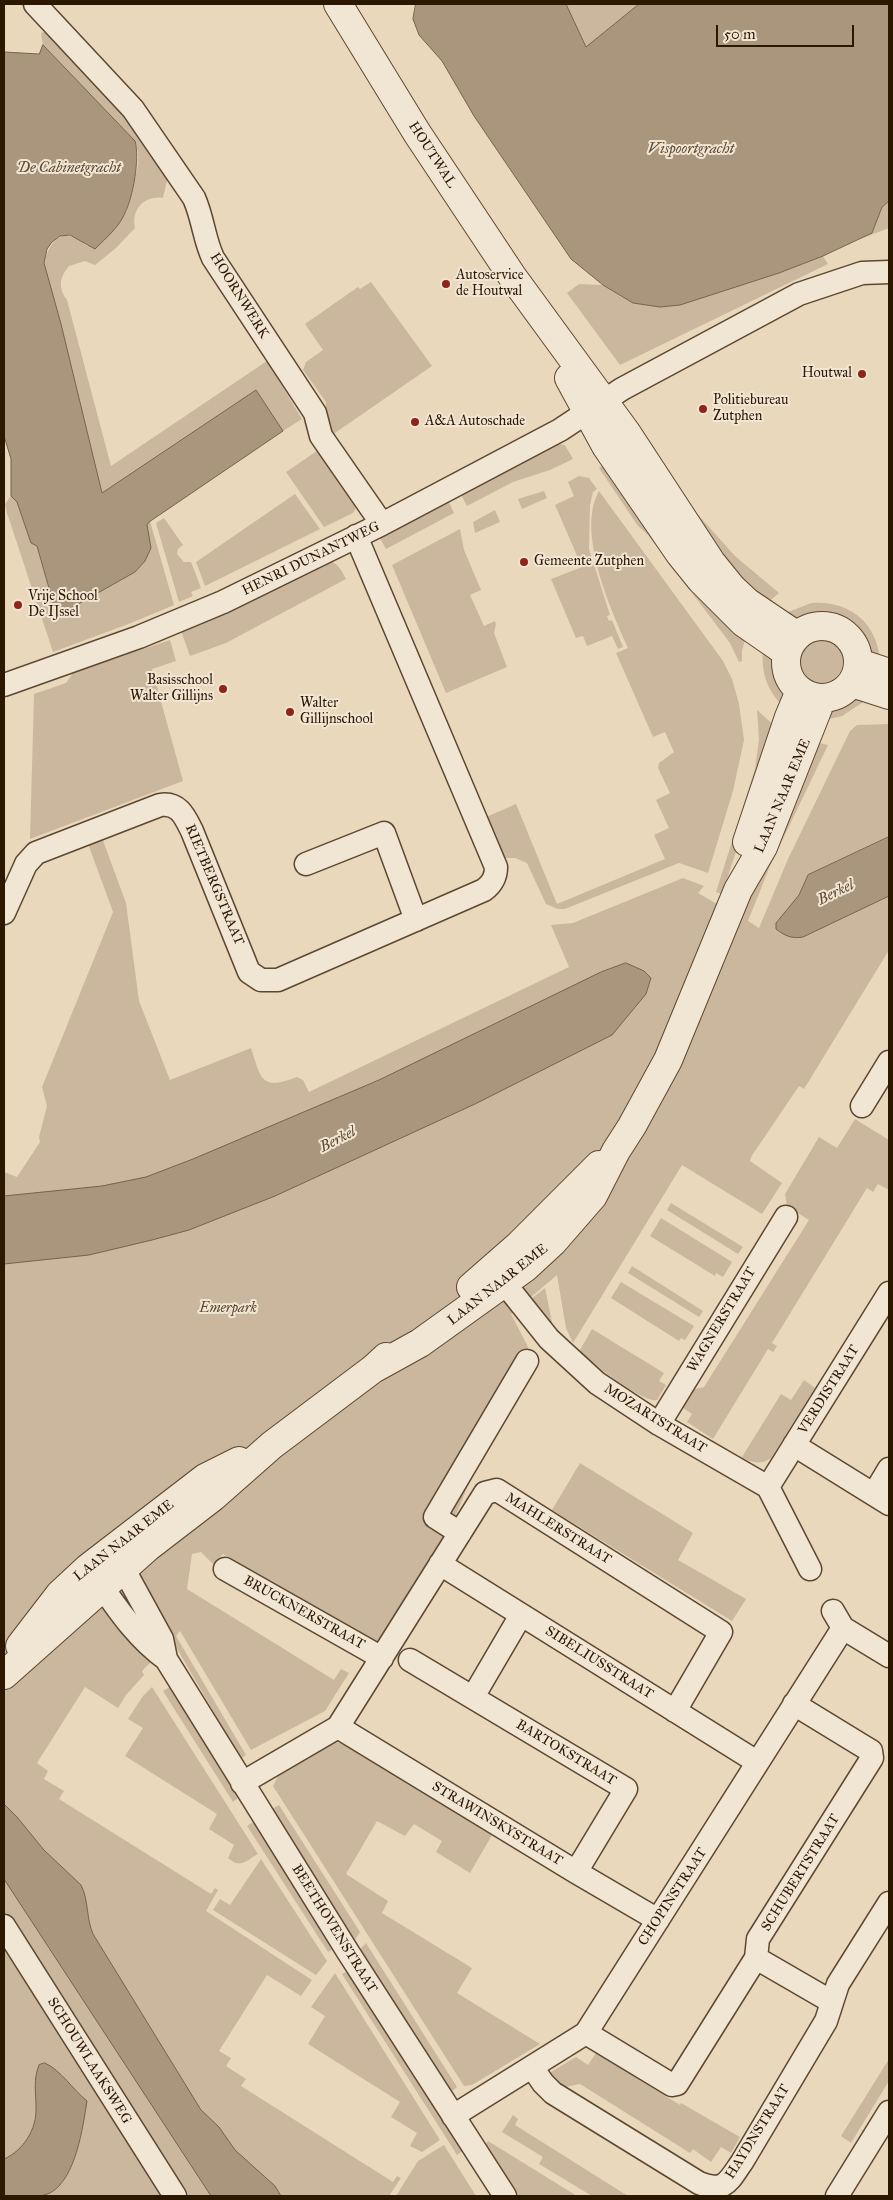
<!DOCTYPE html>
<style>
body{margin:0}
#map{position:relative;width:893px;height:2200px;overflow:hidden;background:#ead8bd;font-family:"IM FELL Great Primer",serif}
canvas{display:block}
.frame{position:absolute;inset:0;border:5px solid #2c1701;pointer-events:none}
.scale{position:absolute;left:716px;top:25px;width:138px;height:22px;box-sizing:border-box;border:2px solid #2c1701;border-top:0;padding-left:6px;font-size:15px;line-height:18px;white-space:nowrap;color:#2c1701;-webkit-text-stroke:4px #f1e6d4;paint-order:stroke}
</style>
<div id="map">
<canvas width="893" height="2200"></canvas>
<div class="frame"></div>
<div class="scale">50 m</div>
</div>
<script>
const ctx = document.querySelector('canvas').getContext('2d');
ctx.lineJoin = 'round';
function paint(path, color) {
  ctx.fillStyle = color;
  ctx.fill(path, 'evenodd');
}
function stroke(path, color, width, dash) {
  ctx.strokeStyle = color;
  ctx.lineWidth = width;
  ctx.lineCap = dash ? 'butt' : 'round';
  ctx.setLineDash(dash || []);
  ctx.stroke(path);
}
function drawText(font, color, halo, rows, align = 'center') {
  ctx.font = font + ' "IM FELL Great Primer",serif';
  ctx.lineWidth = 4;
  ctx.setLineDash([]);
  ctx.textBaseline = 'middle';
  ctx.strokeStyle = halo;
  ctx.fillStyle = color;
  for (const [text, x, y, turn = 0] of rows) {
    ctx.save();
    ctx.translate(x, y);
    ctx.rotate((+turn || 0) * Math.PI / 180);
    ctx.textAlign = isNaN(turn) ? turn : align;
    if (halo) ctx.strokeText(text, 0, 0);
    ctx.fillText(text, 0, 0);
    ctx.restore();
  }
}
paint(new Path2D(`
 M566 4H639L586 47Z
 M44 32H49L126 116 168 176 163 198C144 195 131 210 135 228L116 248 95 265 85 261 69 266C59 277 58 289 67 300L111 466 267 361 302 419 283 431 256 390 102 494 44 263C51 237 64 226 87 246L126 213 138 166V152L135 141 43 45 41 33Z
 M889 201V228L858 240 872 233 882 207Z
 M823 256 828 264 620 365 567 293 579 284 603 285 633 303 660 307 680 305 779 273Z
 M371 282 432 366 332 435 325 410 326 402 303 370 306 362 323 350 305 324 358 287 360 289Z
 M558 444 565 445 573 459 550 470 513 482 467 506 459 491Z
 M317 451 356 508 353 513 324 527 286 472Z
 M611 461 747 632 742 651V661L739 662 730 643 648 535 638 526 599 468Z
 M664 469 692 508 735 556 779 593 767 603 743 591Z
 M579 476 589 478 597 489 593 492 590 505 589 549 610 615 607 616 609 621 612 620 623 647 618 649 612 636 587 646 583 636 576 638 551 579 582 567 555 505 574 496 568 482Z
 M544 491 547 498 522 509 518 499Z
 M599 491 723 661 732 679 739 704 744 740 733 791 708 873 679 863 565 909H558L546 904 527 863 515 858H501L484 818 516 804 557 904 665 859 654 835 669 828 656 800 670 793 658 768 659 763 674 752 665 732 653 737 616 653 628 648C610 608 576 531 599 491Z
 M295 494 320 529 205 586 196 562Z
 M11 496 17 502 31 542 37 546 57 615 135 572 145 561 151 548 147 525 150 521 174 605 131 623 53 652 7 513 5 504Z
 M446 496 454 513 386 549 378 535Z
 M495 510 500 522 475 533 473 522Z
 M164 518 183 545 178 549 177 554 184 562H191L201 588 191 592 193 596 179 602 156 523Z
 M460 529 464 550 481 590 470 595 484 626 495 621 496 624 494 633 507 667 446 693 392 565Z
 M327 561C338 562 342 571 346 579L226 643 190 656 181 631 286 584Z
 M811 603C848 600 876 621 880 659L867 651 857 633 842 620 819 615 798 620 786 613Z
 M799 661a22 22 0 1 1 44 0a22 22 0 1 1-44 0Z
 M170 640 176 661 152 669 183 781 30 839 34 694 66 683 73 673Z
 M763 650 773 658 783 688V706C767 690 761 673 763 650Z
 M852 697 865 701 842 716 825 720 828 709Z
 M757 710 777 728 722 894 716 892 755 769 759 739Z
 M889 724V837L808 875 799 895 776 923 803 937 889 896V950L804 1089 799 1086 751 1157 750 1161 782 1183 762 1214 682 1165 573 1343 566 1328 557 1275 511 1314 528 1347 522 1355 448 1534 377 1644 223 1554 214 1565 201 1552 192 1554 187 1589 334 1680 341 1669 349 1673 325 1711 251 1750 180 1631 176 1636 246 1755 241 1759 172 1640 142 1671 144 1675 126 1695 118 1708 85 1687 37 1763 48 1771 44 1779 64 1791 59 1799 211 1894 215 1888 218 1890 206 1911 312 1980 301 1996 267 1975 219 2051 231 2058 226 2066 246 2079 241 2086 393 2182 397 2176 401 2178 389 2196H4V1172L17 1177 40 1142 39 1137 47 1106 42 1087 113 912 87 841 101 835 126 903 139 1001 170 1080 251 1048C261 1079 261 1091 297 1077L303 1080 309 1092 569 967 551 925 573 923 683 878 704 886 698 893 741 918 811 741 828 745 770 866 748 921 759 928 788 859 850 731 857 725Z
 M855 1119 889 1140V1190L878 1184 873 1192 867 1188 772 1343 777 1346 773 1352 768 1349 713 1439 687 1422 692 1414 679 1405 687 1391 704 1387 809 1220 787 1206 785 1194 819 1137 837 1148Z
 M671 1203 743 1247 738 1254 667 1210Z
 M661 1218 732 1262 723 1277 716 1273 715 1276 650 1236Z
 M632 1266 703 1311 699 1317 628 1273Z
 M621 1282 694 1326 685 1340 681 1338 679 1341 611 1298Z
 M545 1288 553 1327 531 1299Z
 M592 1329 664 1373 659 1381 666 1385 657 1400C645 1404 591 1363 581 1352L580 1350Z
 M804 1380 815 1388 771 1458C761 1465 751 1463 742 1457L781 1394 791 1400Z
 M580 1463 693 1533 678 1560 746 1599 732 1621 552 1510Z
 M152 1687 258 1854C245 1861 241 1869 228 1858L234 1845 209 1829 217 1814 125 1756 143 1728 128 1719 143 1696Z
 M170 1687 239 1797 233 1802 163 1691Z
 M335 1742 343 1744 492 1835 470 1873 436 1852 442 1841 414 1824 405 1836 377 1821 346 1874 388 1901 382 1913 472 1968 457 1993 540 2044 472 2085 464 2086 273 1786 278 1776Z
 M279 1805 360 1932 355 1940 272 1809Z
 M255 1821 335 1948 328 1952 247 1826Z
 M261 1859 327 1961 316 1975 213 1910 220 1899 230 1905Z
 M366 1943 457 2087 451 2092 360 1949Z
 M349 1970 464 2150 457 2155 342 1974Z
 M335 1973 440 2140 422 2152 410 2146 417 2133 391 2117 400 2102 308 2044 325 2016 311 2007Z
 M596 2053 680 2105 681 2103 740 2137 731 2153 721 2147 711 2162 693 2149 690 2153 580 2084 561 2088 551 2076V2072L576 2057 588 2065Z
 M889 2059V2081L851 2143 841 2136Z
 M513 2115 518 2119 515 2125 628 2196H592L539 2164 543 2157 502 2132Z
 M488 2141 577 2196H518L485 2145Z
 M444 2145 476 2196H396L418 2161Z`), '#cab79d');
const water = new Path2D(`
 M416 4H566L586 47 639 4H889V201L882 207 872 233 823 256 779 273 680 305 660 307 633 303 603 285 571 259 474 116 442 61 419 35 413 19Z
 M43 45 135 141C140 159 133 196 125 213 119 227 106 238 95 249L70 235 60 236 52 242 47 249 44 263 61 324 102 493 256 390 283 431 149 522 147 525 151 548 145 561 135 572 57 616 37 546 31 543 17 502 11 496V459L4 436V52L39 54Z
 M889 837V896L803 937C792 939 785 936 776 929V923L799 895 808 875Z
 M626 963 644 971 651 978 646 994 612 1035 475 1104 275 1196 189 1230 152 1240 89 1255 4 1264V1196L102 1186 146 1177 193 1159 379 1080 601 972Z
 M4 1804 17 1817 44 1850 81 1885C89 1901 86 1918 93 1934L201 2110 219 2127 235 2150 275 2186 281 2196H211L4 1879Z
 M45 2063C62 2071 72 2089 87 2101 83 2126 76 2179 50 2193 37 2199 18 2196 4 2196V2159C23 2151 37 2129 36 2108 36 2091 33 2080 39 2065Z`);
paint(water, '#a9967d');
stroke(water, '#77634b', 1);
const minor = new Path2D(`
 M35 4 133 109 194 198C203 218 204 239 213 258L315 413 321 436 382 524
 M4 685 139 637 223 602 382 524 560 430 622 389 799 294 862 273 889 272
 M306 864 384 833 416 920
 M4 913 26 864 36 853 160 805C179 802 185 817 192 831L249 972 261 980H278L484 890C492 884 496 878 496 867L356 536
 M862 1106 889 1062
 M494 1270 549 1339 597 1383 659 1424 768 1487 810 1569
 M659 1424 786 1217
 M794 1445 889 1504
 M768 1487 889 1293
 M874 1494 889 1469
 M460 1533 435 1517 527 1361
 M440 1564 757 1762
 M225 1569 382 1658
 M93 1574C115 1605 135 1637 166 1659L162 1639 116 1555
 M833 1611 843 1628 889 1656
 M166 1659 348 1952 505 2196
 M410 1660 626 1789 576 1872
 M473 1697 521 1615
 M338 1727 576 1872 658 1920
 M242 1783 338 1727 485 1493 497 1490 721 1632 675 1711
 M4 1926 175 2196
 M756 1958 832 2002
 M586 2033 672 2085 677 2084 756 1958 758 1939 872 1758 871 1751 861 1745 794 1704
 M532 2067 543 2083 553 2093 699 2183C725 2193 728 2182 742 2162L826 2021 838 1984 889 1903
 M453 2116 586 2033 843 1628
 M837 2196 889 2112`);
const tertiary = new Path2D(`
 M338 4 417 133 512 276 626 432 711 562 732 588 747 602 796 635
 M569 378 606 446 680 554 701 580 744 623 786 652
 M786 662a36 36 0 1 1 72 0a36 36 0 1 1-72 0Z
 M859 663 889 673
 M852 683 889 695
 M747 842 789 717 800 691
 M471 1287 519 1245 599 1165
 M373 1369 420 1343 526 1267 553 1242 593 1196 616 1151 632 1126 668 1060 738 890 763 847 822 698
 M20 1646 60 1594 88 1568 205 1478 239 1461
 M4 1675 148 1547 213 1497 272 1445 373 1369 386 1357`);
stroke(minor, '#5c4730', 25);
stroke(tertiary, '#5c4730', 30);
stroke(minor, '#f1e6d4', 22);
stroke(tertiary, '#f1e6d4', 28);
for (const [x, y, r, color] of [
 [446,284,5,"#8f2418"],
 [862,374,5,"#8f2418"],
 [703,409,5,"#8f2418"],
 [415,422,5,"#8f2418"],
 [524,562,5,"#8f2418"],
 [18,605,5,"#8f2418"],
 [223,689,5,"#8f2418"],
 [290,712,5,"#8f2418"]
]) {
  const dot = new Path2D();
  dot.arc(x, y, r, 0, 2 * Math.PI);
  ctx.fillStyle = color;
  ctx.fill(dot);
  stroke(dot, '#f1e6d4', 2);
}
drawText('14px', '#2c1701', '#f1e6d4', [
 ["HOUTWAL",432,155,57],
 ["HOORNWERK",239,296,58],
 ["HENRI DUNANTWEG",311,559,-26],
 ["LAAN NAAR EME",783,796,-67],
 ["RIETBERGSTRAAT",214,885,67],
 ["LAAN NAAR EME",498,1285,-38],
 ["WAGNERSTRAAT",722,1320,-59],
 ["VERDISTRAAT",829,1390,-58],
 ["MOZARTSTRAAT",655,1419,32],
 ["MAHLERSTRAAT",558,1529,32],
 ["LAAN NAAR EME",124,1541,-38],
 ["BRUCKNERSTRAAT",304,1613,29],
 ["SIBELIUSSTRAAT",599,1663,32],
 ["BARTOKSTRAAT",566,1753,31],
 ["STRAWINSKYSTRAAT",497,1824,31],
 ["SCHUBERTSTRAAT",801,1873,-58],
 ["CHOPINSTRAAT",673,1897,-57],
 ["BEETHOVENSTRAAT",334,1929,58],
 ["SCHOUWLAAKSWEG",89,2061,58],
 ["HAYDNSTRAAT",758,2132,-58]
]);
drawText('14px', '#2c1701', '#f1e6d4', [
 ["Autoservice",456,276],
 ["de Houtwal",456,292],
 ["Houtwal",852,374,"right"],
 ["Politiebureau",713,401],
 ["Zutphen",713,417],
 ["A&A Autoschade",425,422],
 ["Gemeente Zutphen",534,562],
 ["Vrije School",28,597],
 ["De IJssel",28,613],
 ["Basisschool",213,681,"right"],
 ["Walter Gillijns",213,697,"right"],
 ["Walter",300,704],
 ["Gillijnschool",300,720]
], 'left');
drawText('italic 14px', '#5b4730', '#f1e6d4', [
 ["Emerpark",228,1309]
]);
drawText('italic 15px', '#5e4a33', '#f1e6d4', [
 ["Vispoortgracht",691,149],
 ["De Cabinetgracht",69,168],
 ["Berkel",836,893,-26],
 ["Berkel",338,1140,-27]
]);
</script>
